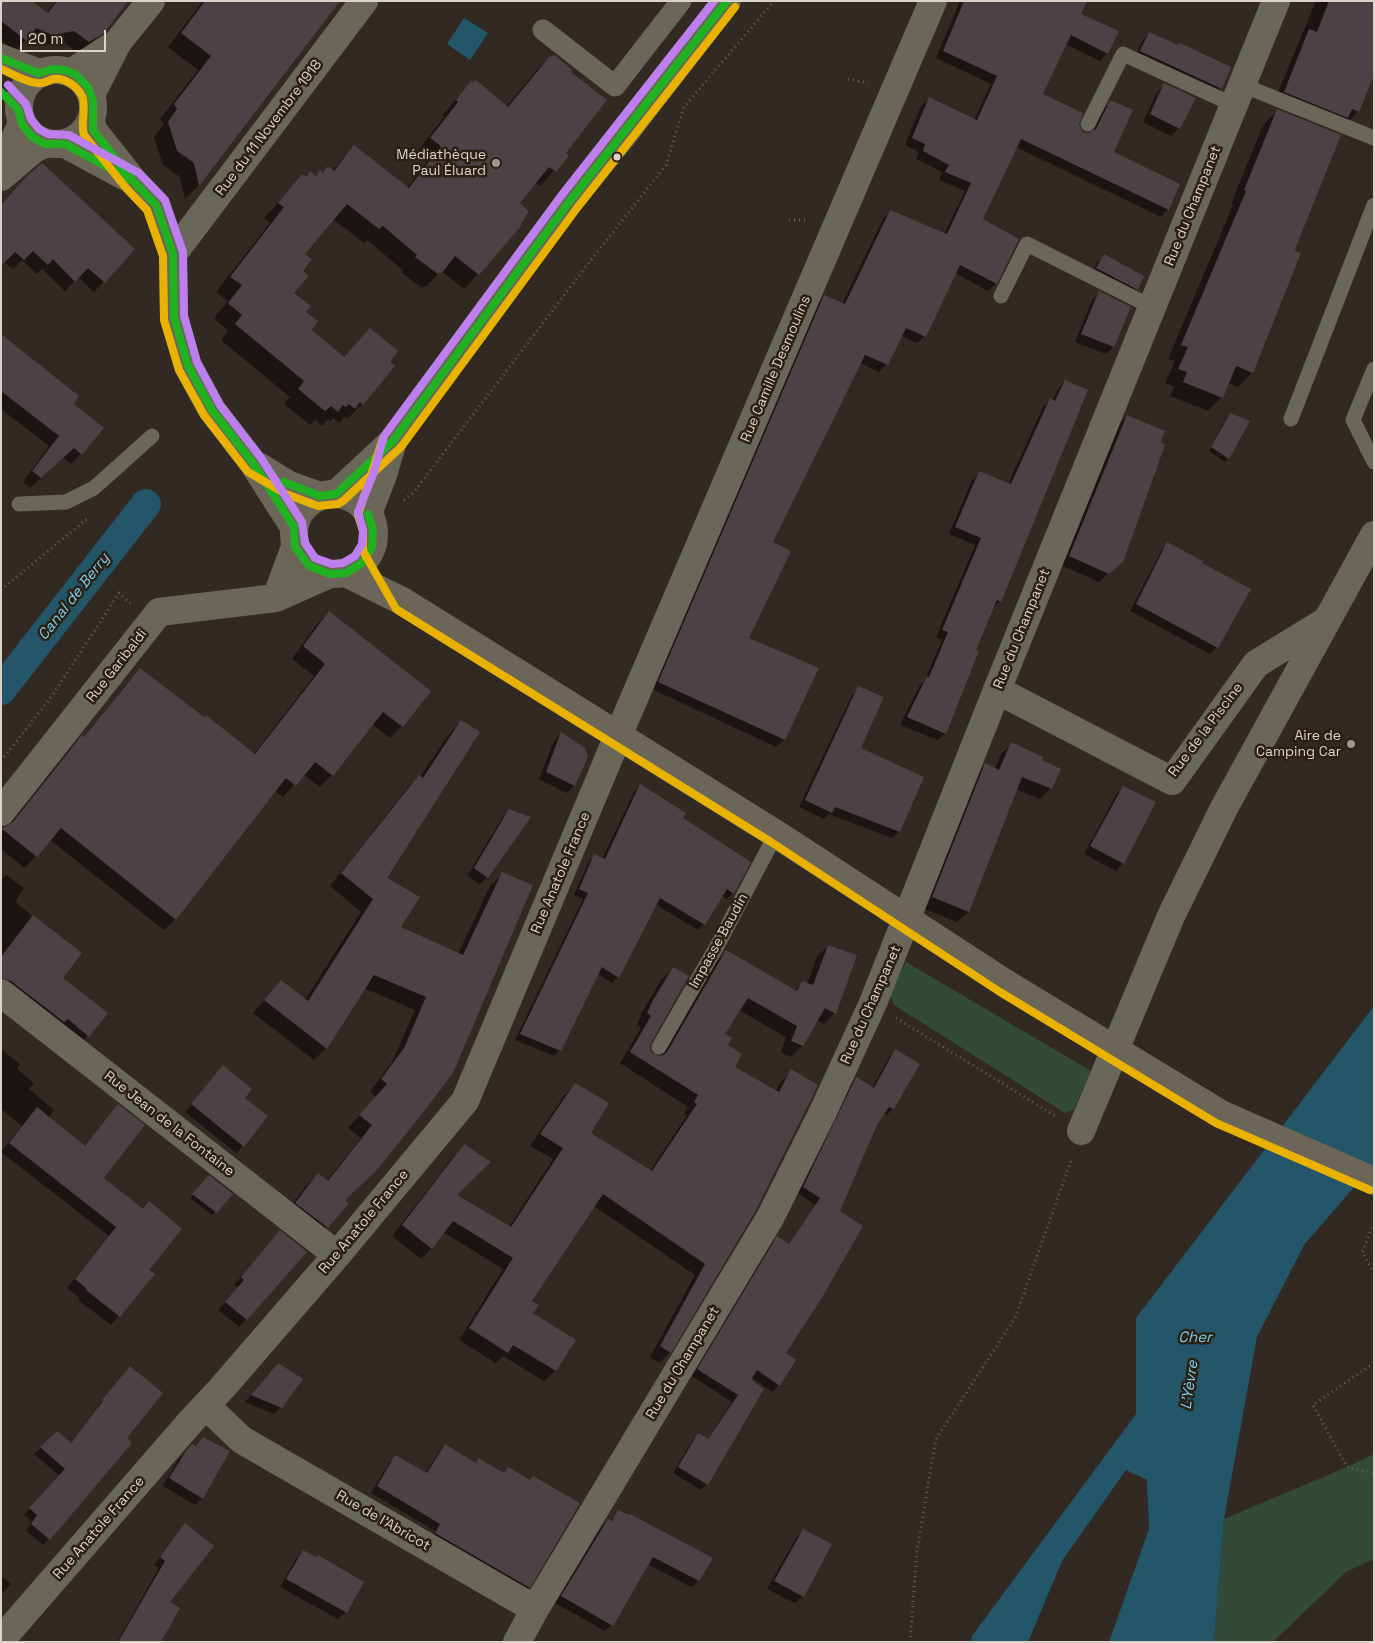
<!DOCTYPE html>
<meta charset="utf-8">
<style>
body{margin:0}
#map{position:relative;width:1375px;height:1643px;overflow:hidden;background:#312922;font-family:"Space Grotesk",sans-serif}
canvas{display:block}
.frame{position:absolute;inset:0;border:2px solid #dbd3ca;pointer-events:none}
.scale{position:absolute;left:20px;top:30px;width:86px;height:22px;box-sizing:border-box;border:2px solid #dbd3ca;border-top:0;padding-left:6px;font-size:15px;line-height:18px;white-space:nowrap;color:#dbd3ca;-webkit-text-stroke:4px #2c2013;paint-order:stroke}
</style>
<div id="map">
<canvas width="1375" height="1643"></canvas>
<div class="frame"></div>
<div class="scale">20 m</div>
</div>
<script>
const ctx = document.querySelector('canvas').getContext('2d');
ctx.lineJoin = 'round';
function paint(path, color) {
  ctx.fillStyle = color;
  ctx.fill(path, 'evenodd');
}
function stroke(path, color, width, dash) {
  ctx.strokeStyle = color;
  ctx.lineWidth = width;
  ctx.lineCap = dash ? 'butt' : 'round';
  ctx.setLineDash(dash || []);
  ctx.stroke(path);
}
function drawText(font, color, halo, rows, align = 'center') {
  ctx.font = font + ' "Space Grotesk",sans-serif';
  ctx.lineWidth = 5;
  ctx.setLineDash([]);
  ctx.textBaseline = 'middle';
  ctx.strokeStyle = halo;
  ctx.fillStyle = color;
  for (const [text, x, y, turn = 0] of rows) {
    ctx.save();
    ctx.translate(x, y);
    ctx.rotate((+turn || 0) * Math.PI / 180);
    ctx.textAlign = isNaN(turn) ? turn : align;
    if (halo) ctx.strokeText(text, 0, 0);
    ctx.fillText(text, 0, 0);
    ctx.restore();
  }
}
paint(new Path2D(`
 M906 962 1091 1071 1074 1109 1065 1113 894 1005 889 994Z
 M1374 1454V1559L1346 1572 1273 1642H1214L1224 1519 1347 1467Z`), '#344a38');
paint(new Path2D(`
 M464 18 488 33 470 60 447 44Z
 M1374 1006V1164L1304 1245 1257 1337 1224 1519 1214 1642H1109L1149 1529 1147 1480 1126 1470 1062 1561 1028 1642H971L972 1636 1136 1414V1318Z`), '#225668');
paint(new Path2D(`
 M1 1 46 14 56 1H126L102 33 90 44 77 53 63 41 42 46 26 39 15 51 1 40Z
 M203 1H339L198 186 185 199 180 177 163 165 154 137 164 124 160 119 198 70 168 47Z
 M960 1H1086L1080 15 1107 53 1100 61 1065 44 1041 95 1077 125 1083 133H1091L1103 109 1111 102 1113 153 1168 209 1161 217 1016 147 981 219 996 283 988 291 955 273 925 336 917 343 901 336 887 364 879 372 860 363 771 543 747 639 818 668 784 740 776 747 652 689 817 305 824 297 842 304 883 219 890 211 944 234 965 191 939 180 942 172 916 159 919 152 905 145 921 106 929 99 974 120 991 84 936 58Z
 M1316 1H1374L1358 111 1348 122 1274 102Z
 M1149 33 1221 88 1214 95 1134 58 1143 40Z
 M550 57 565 153 567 156 540 186 535 183 519 203 478 274 464 289 441 271 426 287 424 286 422 288 401 272 403 270 367 240 364 243 333 219 304 254 302 271 293 293 304 312 310 330 343 358 370 330 362 404 347 419 345 417 339 423 333 418 330 421 328 419 322 426 315 420 310 425 284 404 290 397 221 340 228 331 214 318 228 301 216 292 270 223 264 218 303 176 306 178 311 173 316 177 332 171 354 147 407 188 427 162 416 153 444 117 442 116 457 98 472 83 506 107 535 72Z
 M1165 85 1179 128 1171 136 1143 122 1157 92Z
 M1277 111 1295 246 1252 373 1238 387 1228 383 1222 397 1208 411 1170 396 1174 387 1165 383 1175 361 1168 359 1233 205 1231 204 1263 125Z
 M28 177 133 249 94 292 78 277 65 291 42 269 37 274 22 260 13 269 4 262 1 205Z
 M1104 256 1137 289 1130 296 1090 276 1097 263Z
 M1100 292 1113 347 1106 354 1075 342 1092 300Z
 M1 336 81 454 71 464 63 457 30 488 23 482 49 446 1 409Z
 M1065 381 1000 601 993 608 974 651 945 733 938 740 900 725 920 685 925 680 942 640 936 637 975 545 949 534 972 480 979 473 1008 484 1043 407 1050 400 1052 401 1058 389Z
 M1230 414 1228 458 1225 462 1209 451 1226 418Z
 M1127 416 1115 567 1099 582 1061 565 1119 425Z
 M1167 544 1217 647 1210 654 1130 611 1161 551Z
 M329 612 429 692 402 726 390 738 372 724 332 775 320 787 303 774 283 797 275 791 176 919 164 930 50 840 25 868 1 849V832L9 826 70 749 82 737 83 738 129 681 140 670 253 755 314 676 292 659 317 624Z
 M859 688 860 749 923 777 899 832 892 838 829 814 824 819 799 807 852 695Z
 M461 721 385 878 399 928 458 954 490 886 502 874 532 886 344 1201 347 1204 315 1240 284 1216 305 1187 318 1175 326 1182 361 1138 348 1128 376 1097 370 1092 392 1062 415 1010 364 988 326 1048 314 1060 253 1013 281 982 305 1000 361 912 330 886 407 789 419 776 420 777 449 734Z
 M561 734 574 786 567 793 539 779 554 741Z
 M1012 744 1051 788 1040 799 1016 789 968 912 957 922 922 908 974 775 985 765 995 769 1001 754Z
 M640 786 682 818 733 893 727 899 722 896 704 924 698 930 655 904 618 977 612 983 598 974 560 1050 554 1056 515 1040 583 899 574 895 589 861 595 855 602 859 634 792Z
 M1123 787V863L1116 871 1084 854 1116 795Z
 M510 810 487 877 480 884 467 876 502 818Z
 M6 875 24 888 15 902 80 953 62 978 106 1013 79 1046 1 986V880Z
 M828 946 835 1013 824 1024 817 1020 802 1046 791 1057 781 1052 786 1037 739 1010 724 1035 733 1067 775 1092 781 1082 792 1071 670 1352 659 1363 650 1357 695 1275 594 1206 530 1301 531 1313 555 1371 544 1381 503 1356 496 1363 459 1340 503 1269 443 1232 432 1248 421 1259 392 1236 454 1156 465 1145 456 1195 509 1227 553 1159 530 1146 564 1096 575 1085 590 1133 650 1171 687 1115 684 1114 688 1107 620 1063 641 1028 637 1025 642 1012 662 979 673 968 650 1042V1053L660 1057 715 963 726 952 794 991 802 983 807 984 817 957Z
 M1 1049 20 1064 17 1069 34 1083 29 1089 54 1110 49 1118 84 1147 118 1106 102 1178 147 1270 153 1274 111 1325 78 1300 80 1298 67 1288 109 1236 1 1152 22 1126 1 1109Z
 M895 1051 893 1108 887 1115 884 1113 875 1125 839 1212 784 1353 794 1361 779 1385 772 1392 751 1377 707 1484 701 1490 673 1473 692 1441 699 1435 707 1440 732 1402 692 1376 771 1244 777 1238 788 1245 815 1205 798 1193 850 1085 856 1078 872 1088 889 1057Z
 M223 1067 243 1098V1146L236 1153 185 1112Z
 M206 1180 231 1194 212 1215 190 1198Z
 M273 1239 306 1252 239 1327 218 1310 238 1288 234 1285Z
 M270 1372 281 1407 274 1414 245 1402Z
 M124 1374 49 1539 43 1545 26 1531 32 1522 24 1515 60 1476 34 1454 57 1433 70 1444 98 1408 97 1407Z
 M203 1438 202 1498 195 1505 163 1486 178 1460 192 1445 195 1447Z
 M445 1445 474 1464 479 1459 503 1474 508 1469 529 1587 522 1594 429 1540 435 1531 371 1493 389 1463 396 1457 425 1474 439 1452Z
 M619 1511 711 1559 698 1581 691 1587 647 1564 612 1625 605 1631 555 1603 601 1527 608 1520 610 1522Z
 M185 1525 159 1642H117L159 1568 154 1565Z
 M803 1530V1596L795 1603 767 1589 796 1538Z
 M303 1551 316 1559 346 1612 338 1619 280 1587 296 1559Z
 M1 1576 11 1584 1 1595Z`), '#0007');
stroke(new Path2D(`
 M1 690 146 504`), '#225668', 30);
paint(new Path2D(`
 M1 1H32L48 13 57 1H128L103 34 89 42 74 31 53 35 36 28 27 41 1 21Z
 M205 1H340L199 186 194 163 177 151 168 122 177 109 174 104 211 56 181 33Z
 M964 1H1087L1081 14 1119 31 1108 54 1071 35 1043 94 1083 113 1079 125 1083 132 1088 133 1096 129 1110 100 1133 110 1114 152 1180 184 1169 210 1021 139 983 219 1019 239 997 284 960 265 926 337 906 328 888 365 865 355 773 542 791 551 749 638 819 668 785 740 658 682 824 295 845 304 890 210 947 234 971 183 945 172 949 165 923 151 925 144 912 138 929 97 977 120 997 76 943 51Z
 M1329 1H1374V75L1359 112 1352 109 1348 118 1284 92 1309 29 1317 32Z
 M1149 32 1178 45 1180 43 1231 67 1222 89 1140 51Z
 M555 55 572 70 571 72 607 100 566 153 569 156 556 172 549 167 520 203 529 211 521 224 522 225 479 275 455 256 442 273 440 272 438 274 415 257 417 255 383 226 379 229 347 204 305 254 312 259 303 271 309 276 294 293 311 306 306 312 318 321 312 330 344 357 370 328 398 351 390 362 395 366 363 405 360 402 355 409 349 404 346 407 343 405 338 412 331 406 325 411 298 389 304 381 235 324 242 315 228 303 242 285 230 277 284 207 278 203 302 174 307 177 310 171 316 176 320 170 323 173 328 166 334 171 354 145 409 188 441 146 430 138 458 102 456 100 471 81 473 82 476 80 508 107 550 56 552 57Z
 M1164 83 1196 98 1180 129 1150 114Z
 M1277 109 1341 135 1296 247 1295 251 1301 253 1253 373 1236 366 1223 398 1183 382 1187 372 1178 369 1188 347 1181 345 1246 191 1244 190Z
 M42 163 135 249 105 283 88 268 75 282 53 259 48 265 33 251 24 260 15 252 1 266V205L27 176Z
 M1104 254 1144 276 1138 290 1096 268Z
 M1099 291 1131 307 1114 347 1081 334Z
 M1 334 79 396 74 404 104 428 82 455 74 448 41 478 32 471 59 436 1 391Z
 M1065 380 1088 390 1001 602 997 600 976 650 979 651 946 734 907 717 927 676 929 677 948 632 942 630 981 538 955 527 979 471 1011 484 1050 398 1055 401Z
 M1230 413 1250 421 1229 459 1211 447Z
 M1127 415 1165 431 1161 442 1165 445 1123 562 1109 574 1069 556Z
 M1167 542 1203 561 1202 563 1251 589 1218 648 1136 604Z
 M329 611 431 691 403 727 383 712 333 776 315 762 296 786 286 778 176 920 61 828 37 857 2 829 13 822 82 735 84 737 140 668 204 717 206 715 255 754 325 664 303 646Z
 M858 686 884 697 861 748 924 777 900 832 835 807 832 813 805 800Z
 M461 720 480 732 387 878 420 897 401 927 463 955 502 872 533 885 453 1073 422 1114 376 1171 345 1200 349 1203 328 1228 295 1203 318 1173 328 1181 372 1125 359 1115 387 1084 381 1079 404 1048 426 997 374 975 327 1049 264 1000 281 980 308 1001 373 899 341 873 419 775 423 778Z
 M561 732 585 748 588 757 575 786 546 772Z
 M1011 742 1043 757 1042 760 1061 769 1052 789 1022 777 969 912 932 897 985 763 999 770Z
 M640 784 686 813 683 818 751 862 734 894 727 889 705 925 660 898 619 978 602 967 561 1051 520 1034 588 893 579 889 594 854 605 859Z
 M1123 786 1156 802 1124 864 1090 846Z
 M509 809 531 817 488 878 474 868Z
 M33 915 82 953 63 978 108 1013 89 1037 68 1019 64 1022 11 981 1 978V957Z
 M828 945 857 955 836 1014 825 1008 803 1046 791 1041 797 1026 748 998 725 1034 732 1038 728 1045 742 1054 735 1067 779 1092 791 1069 818 1085 756 1210 671 1353 660 1346 705 1264 603 1194 532 1301 539 1305 533 1313 576 1340 556 1371 513 1345 508 1353 469 1328 513 1258 453 1221 432 1249 402 1225 464 1144 491 1162 457 1195 511 1227 563 1148 540 1134 575 1083 609 1103 591 1133 652 1171 697 1104 694 1102 698 1095 630 1052 651 1016 647 1013 653 1000 673 967 689 976 651 1043 650 1048 651 1052 659 1056 663 1055 667 1052 726 950 797 991 802 981 813 985Z
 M895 1049 920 1064 894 1109 889 1107 877 1125 840 1211 863 1226 820 1301 786 1353 796 1360 780 1386 757 1370 751 1380 764 1389 708 1485 678 1467 698 1433 708 1439 738 1395 697 1369 777 1236 789 1244 820 1198 803 1187 856 1077 874 1088Z
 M223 1065 252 1089 245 1098 268 1116 244 1147 191 1104Z
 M118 1104 145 1125 104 1178 143 1209 149 1201 182 1229 149 1270 155 1274 120 1317 86 1290 87 1289 75 1279 116 1227 9 1143 37 1107 85 1146Z
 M209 1175 233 1194 217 1213 192 1194Z
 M280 1230 307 1252 247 1320 225 1302 244 1280 241 1277Z
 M278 1363 303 1379 282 1408 251 1395Z
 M130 1366 163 1393 127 1438 132 1443 50 1540 31 1524 37 1515 29 1508 65 1469 40 1447 57 1431 71 1443 103 1401 102 1400Z
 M203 1437 230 1451 203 1499 169 1478 186 1451 192 1444 196 1446Z
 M445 1444 476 1463 478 1458 504 1473 508 1467 530 1480 533 1476 580 1503 530 1588 435 1533 440 1524 377 1486 395 1455 427 1473Z
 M618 1510 629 1515 630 1514 713 1558 699 1581 653 1557 613 1626 561 1596 608 1519 612 1521Z
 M185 1523 214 1546 170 1602 180 1608 161 1642H118L165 1561 160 1557Z
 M803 1529 832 1544 804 1597 774 1581Z
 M303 1550 316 1557 318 1555 364 1582 347 1613 286 1579Z`), '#4c4144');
stroke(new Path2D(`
 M848 79 868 83
 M789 220H808
 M404 500 414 492 591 260 666 165 684 107 774 1
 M1 590 87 519
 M1 761 52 696 119 593 131 604
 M896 1018 1057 1117
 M1374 1223 1362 1252 1374 1273
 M1374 1363 1313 1405 1347 1467 1374 1473
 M910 1642 917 1550 936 1439 1015 1318 1072 1158`), '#646157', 3, [1, 4]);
stroke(new Path2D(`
 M1242 85 1374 138
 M1088 124 1123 54 1234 105
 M1001 296 1027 244 1152 307
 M1374 369 1353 420 1374 462
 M1291 419 1374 205
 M19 504 66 502 94 488 152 436
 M659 1047 717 946 776 834`), '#69675a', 15);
stroke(new Path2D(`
 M543 30 615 86 681 1`), '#69675a', 21);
stroke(new Path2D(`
 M72 72 117 43
 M92 93 118 42 151 1
 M1 166 22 124
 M1 177 34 149 45 144
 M173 254 364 1
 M336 494 393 441 569 202 624 134 727 1
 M368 514 383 475 393 441
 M276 598 295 547
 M997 690 1172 781 1256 664 1326 621
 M1 812 159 612 276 598 330 574
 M1 993 337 1255
 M1081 1131 1171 916 1224 808 1374 535
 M206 1406 242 1440 535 1609 517 1642
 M535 1609 770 1218 822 1114 873 1003 997 690 1276 1
 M1 1640 192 1420 222 1388 337 1255 465 1101 618 736 933 1`), '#69675a', 28);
stroke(new Path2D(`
 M1 58 39 73
 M19 107a37 37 0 1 1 74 0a37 37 0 1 1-74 0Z
 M91 121 93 130 134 182 156 205 173 254 174 317 188 366 212 410 253 463 294 527
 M65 144 124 176
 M258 466 289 485 320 496
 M294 534a40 40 0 1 1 80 0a40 40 0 1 1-80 0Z
 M346 573 402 601 776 834 1005 983`), '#6b6658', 28);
stroke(new Path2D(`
 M1005 983 1221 1114 1374 1181`), '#6b6658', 28);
stroke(new Path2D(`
 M1 58 38 73 53 69 64 70 75 74 88 87 93 101V130L134 182 156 205 173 254 174 317 188 366 212 410 253 463 294 527 295 547 309 566 330 574 346 573 362 563 372 547 373 530 368 514
 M1 92 18 109 22 124 32 137 45 144H65L131 180
 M284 482 320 496 336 494 393 441 569 202 727 1`), '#20b220', 8);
stroke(new Path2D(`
 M1 69C13 74 25 82 38 83 43 84 48 81 53 79 64 77 77 86 82 96 87 108 80 122 84 135L126 188 147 210 163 256 164 320 179 370 204 415 248 472 286 494 318 506 338 504 343 501 401 447 577 208 735 7
 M383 438 358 515 363 531V551L396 609 771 842 1000 992 1216 1123 1370 1190`), '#eab200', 8);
stroke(new Path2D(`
 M8 85 26 104 31 119 39 129 48 134 69 135 139 173 165 200 183 252 184 316 197 362 220 405 261 458 302 522 305 543 315 558 332 564 343 563 355 556 362 544 363 531 358 512 374 472 384 436 561 196 714 1`), '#be7fee', 8);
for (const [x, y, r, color] of [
 [617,157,4.5,"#dbd3ca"],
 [496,163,5,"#a0988f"],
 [1351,744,5,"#a0988f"]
]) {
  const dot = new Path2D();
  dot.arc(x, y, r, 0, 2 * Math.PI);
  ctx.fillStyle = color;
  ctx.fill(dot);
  stroke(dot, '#2c2013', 2);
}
drawText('14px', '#dbd3ca', '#2c2013', [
 ["Rue du 11 Novembre 1918",269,128,-53],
 ["Rue du Champanet",1193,206,-68],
 ["Rue Camille Desmoulins",776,369,-67],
 ["Rue du Champanet",1022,629,-68],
 ["Rue Garibaldi",117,666,-52],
 ["Rue de la Piscine",1206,730,-53],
 ["Rue Anatole France",561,873,-67],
 ["Impasse Baudin",719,941,-61],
 ["Rue du Champanet",871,1005,-66],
 ["Rue Jean de la Fontaine",169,1124,38],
 ["Rue Anatole France",364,1222,-50],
 ["Rue du Champanet",683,1363,-59],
 ["Rue de l'Abricot",383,1521,30],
 ["Rue Anatole France",99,1528,-49]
]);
drawText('14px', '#dbd3ca', '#2c2013', [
 ["Médiathèque",486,155],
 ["Paul Éluard",486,171],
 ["Aire de",1341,736],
 ["Camping Car",1341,752]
], 'right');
drawText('italic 15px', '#77d0f2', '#2c2013', [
 ["Canal de Berry",74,597,-52],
 ["Cher",1195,1338],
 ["L'Yèvre",1190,1385,-82]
]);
</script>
